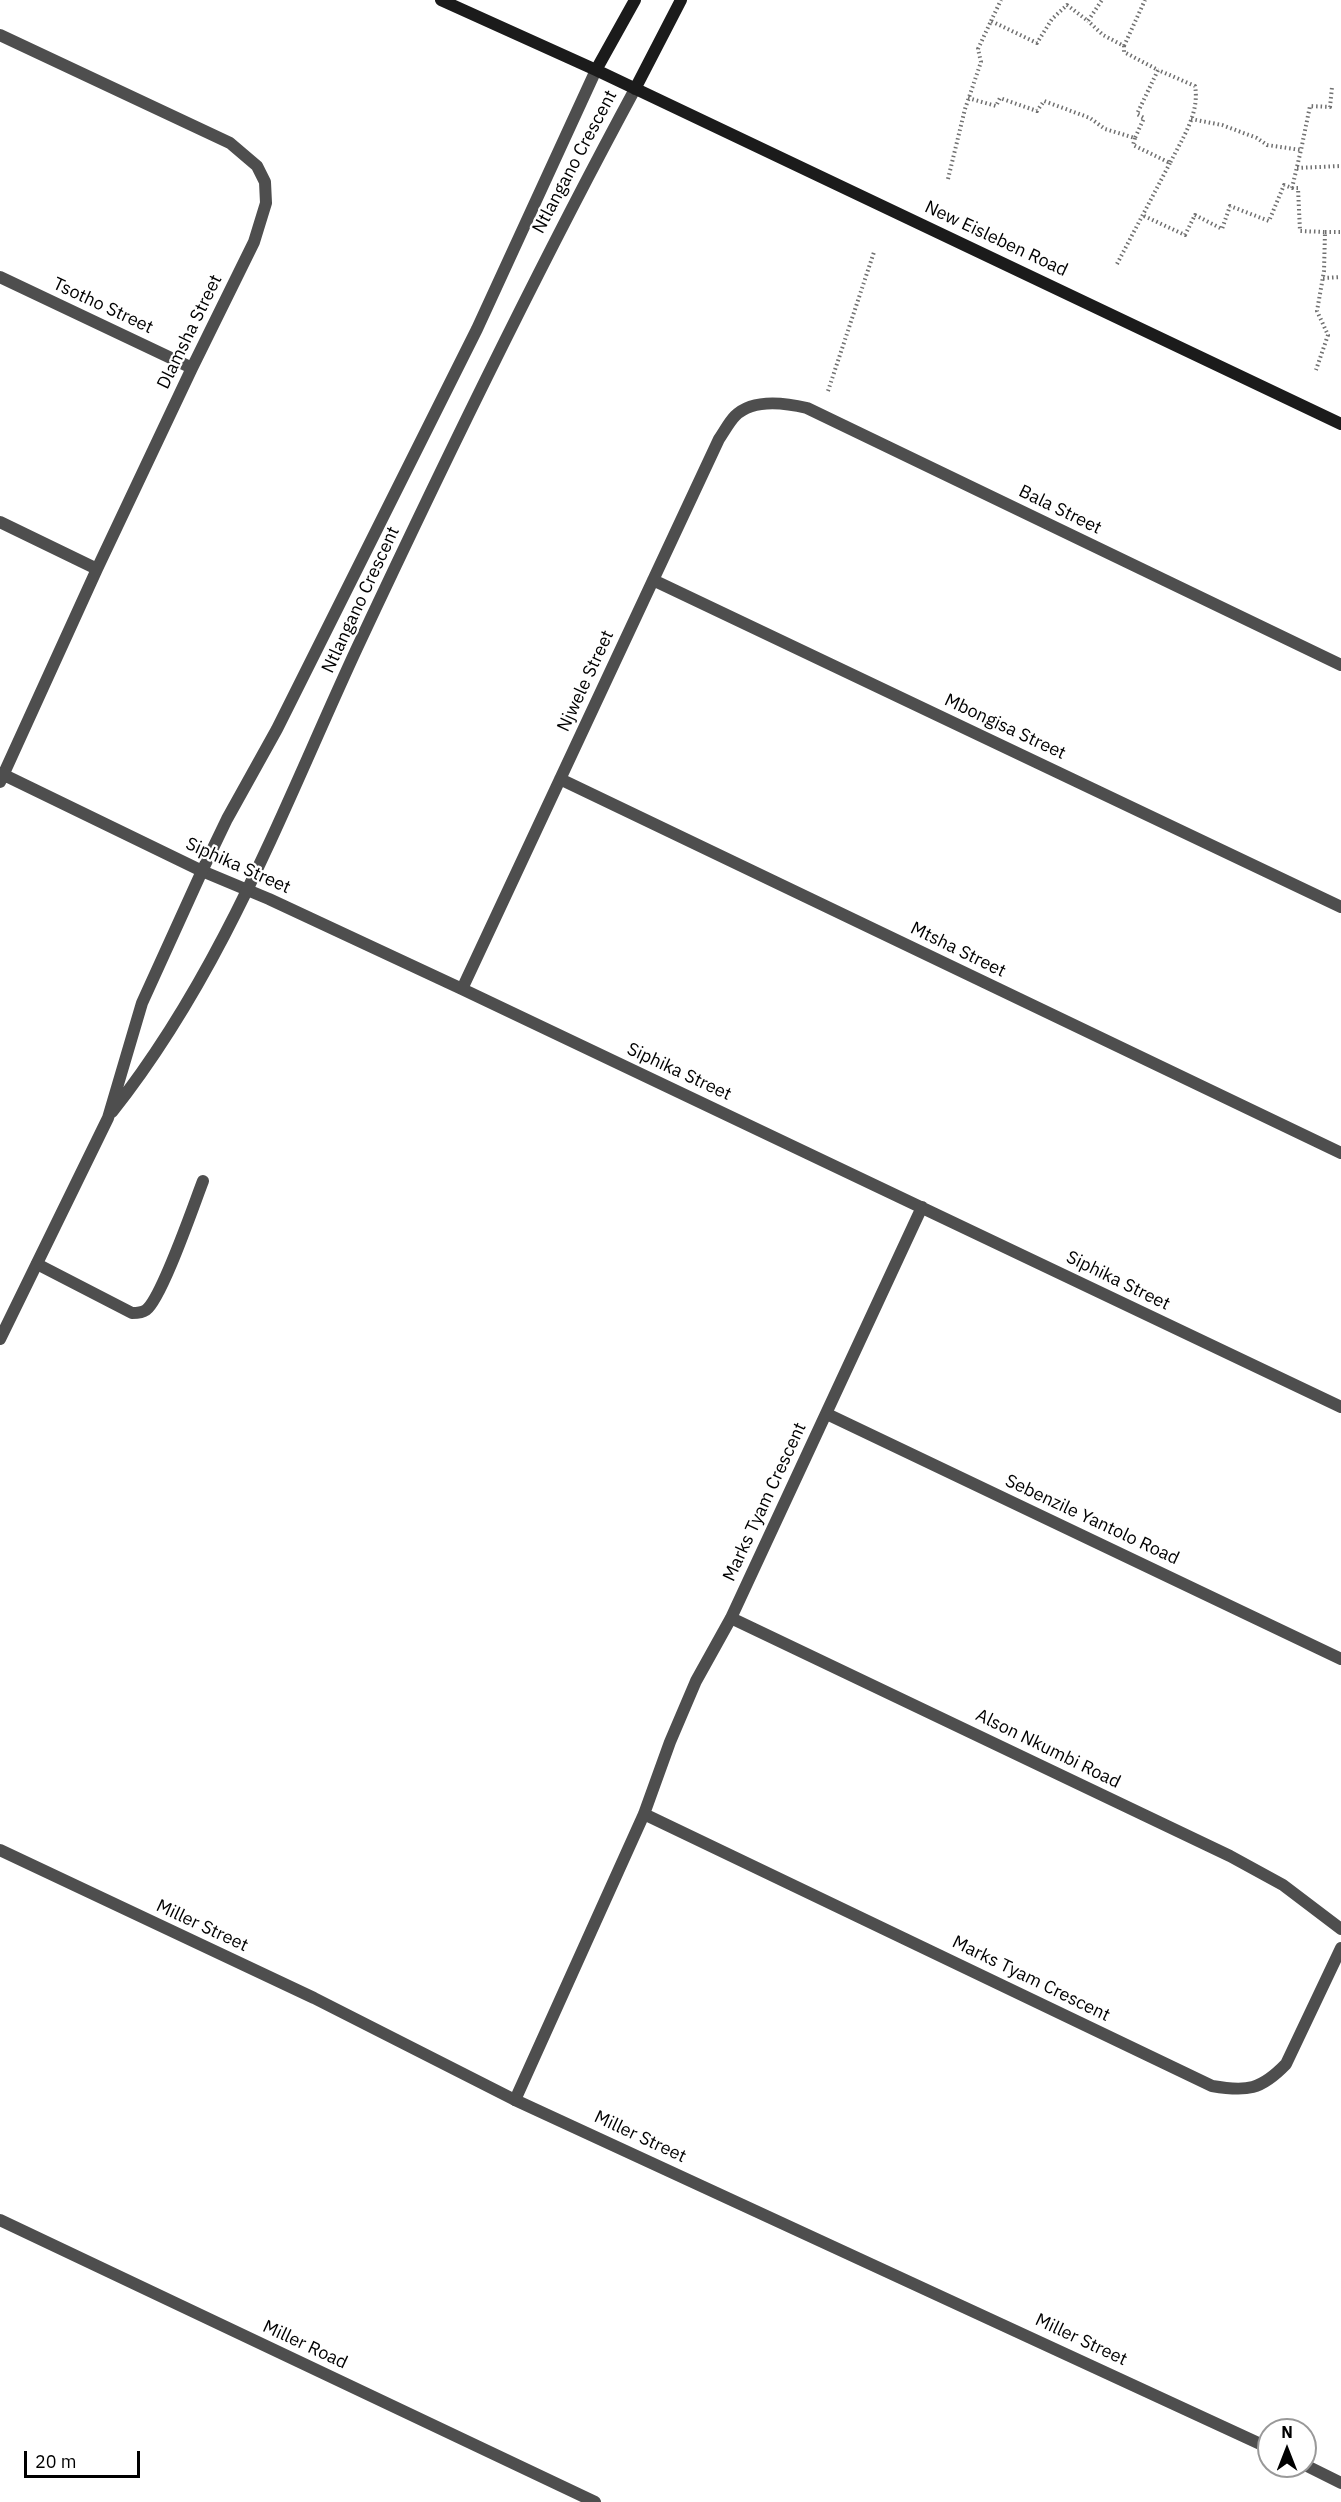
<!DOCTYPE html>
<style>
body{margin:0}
#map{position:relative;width:1341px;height:2502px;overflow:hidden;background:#fff;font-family:"IBM Plex Sans",sans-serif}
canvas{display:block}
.north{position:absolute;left:1257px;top:2418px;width:60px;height:60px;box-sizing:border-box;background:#fff;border:2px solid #999;border-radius:50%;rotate:0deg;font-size:16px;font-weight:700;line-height:24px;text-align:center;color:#000}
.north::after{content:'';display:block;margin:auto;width:21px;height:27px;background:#000;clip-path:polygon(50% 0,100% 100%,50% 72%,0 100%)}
.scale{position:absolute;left:24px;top:2451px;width:116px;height:27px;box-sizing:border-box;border:3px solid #000;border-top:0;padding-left:8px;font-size:18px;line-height:21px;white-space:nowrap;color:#000;-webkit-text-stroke:4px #fff;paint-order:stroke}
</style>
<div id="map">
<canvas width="1341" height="2502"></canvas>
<div class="north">N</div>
<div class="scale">20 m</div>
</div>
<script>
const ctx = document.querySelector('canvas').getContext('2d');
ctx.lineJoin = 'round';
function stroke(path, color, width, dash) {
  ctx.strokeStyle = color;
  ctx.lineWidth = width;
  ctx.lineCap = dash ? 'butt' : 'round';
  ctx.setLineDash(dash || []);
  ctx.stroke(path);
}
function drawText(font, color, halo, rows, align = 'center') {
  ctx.font = font + ' "IBM Plex Sans",sans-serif';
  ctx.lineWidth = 4.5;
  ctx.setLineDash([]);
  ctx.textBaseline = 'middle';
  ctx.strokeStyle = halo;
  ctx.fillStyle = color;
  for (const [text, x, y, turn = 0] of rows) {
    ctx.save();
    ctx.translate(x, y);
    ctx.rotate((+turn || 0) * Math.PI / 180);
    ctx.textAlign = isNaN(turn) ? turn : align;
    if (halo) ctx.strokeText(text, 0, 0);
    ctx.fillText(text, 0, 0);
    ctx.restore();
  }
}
stroke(new Path2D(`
 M991 21 1001 0
 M1124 46 1145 0
 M968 98 996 106 1000 98 1037 111 1044 101 1090 118 1105 129 1135 138 1144 118 1137 114 1158 70 1124 52V46L1103 35 1088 21
 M1191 119 1222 125 1257 138 1267 145 1301 150 1310 106 1330 107 1332 87
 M1135 138 1133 145 1170 163C1182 139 1200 113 1195 86L1158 70
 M1297 168 1341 166
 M948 179 965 109 981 62 978 49 991 21 1037 43 1052 19 1067 5 1088 21 1102 0
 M1292 188H1298L1300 231 1325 232 1324 271 1317 311 1328 335 1316 370
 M1144 216 1185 235 1195 215 1222 229 1230 206 1269 221 1284 185 1292 188 1301 150
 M1325 232H1341
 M1117 264 1170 163
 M1323 278 1341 277
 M828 391 874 252`), '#707070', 4, [1.5, 3]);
stroke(new Path2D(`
 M37 1264 132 1313C137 1313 142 1313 146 1310 162 1298 194 1204 203 1181`), '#4e4e4e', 12);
stroke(new Path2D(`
 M0 35 230 143 257 166 265 182 266 203 254 242 192 368 97 569 0 782
 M0 277 192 368
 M0 522 97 569
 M653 580 1341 907
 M0 773 202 871 269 899 462 989 1341 1407
 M560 779 1341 1153
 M462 989 719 439C724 432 729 422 735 416 753 398 786 403 807 408L1341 665
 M827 1414 1341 1659
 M731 1618 1230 1856 1283 1885 1341 1929
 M644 1814 1212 2086C1247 2092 1261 2090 1286 2064L1341 1948
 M515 2100 644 1814 670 1742 696 1681 731 1618 922 1207
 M0 2220 595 2502`), '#4e4e4e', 12);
stroke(new Path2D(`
 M112 1112C223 972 283 808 357 648 445 460 536 272 635 89
 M0 1339 108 1118 142 1003 202 871 227 819 277 729 477 329 596 70
 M0 1850 314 1998 515 2100 1269 2448
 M1305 2465 1341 2483`), '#4e4e4e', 12);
stroke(new Path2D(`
 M441 0 596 70 1341 424
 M596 70 635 0
 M635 89 681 0`), '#1b1b1b', 12);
drawText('18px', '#000', '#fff', [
 ["Ntlangano Crescent",575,162,-62],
 ["New Eisleben Road",996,239,25],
 ["Tsotho Street",103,306,25],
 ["Dlamsha Street",190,332,-64],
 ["Bala Street",1060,510,26],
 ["Ntlangano Crescent",361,600,-65],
 ["Njwele Street",586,681,-65],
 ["Mbongisa Street",1005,727,25],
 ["Siphika Street",238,866,24],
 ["Mtsha Street",958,950,26],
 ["Siphika Street",679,1072,25],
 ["Siphika Street",1118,1281,26],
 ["Marks Tyam Crescent",765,1502,-65],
 ["Sebenzile Yantolo Road",1092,1520,25],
 ["Alson Nkumbi Road",1048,1749,26],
 ["Miller Street",202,1926,25],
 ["Marks Tyam Crescent",1031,1979,26],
 ["Miller Street",640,2137,25],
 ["Miller Street",1081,2340,25],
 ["Miller Road",305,2345,25]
]);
</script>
